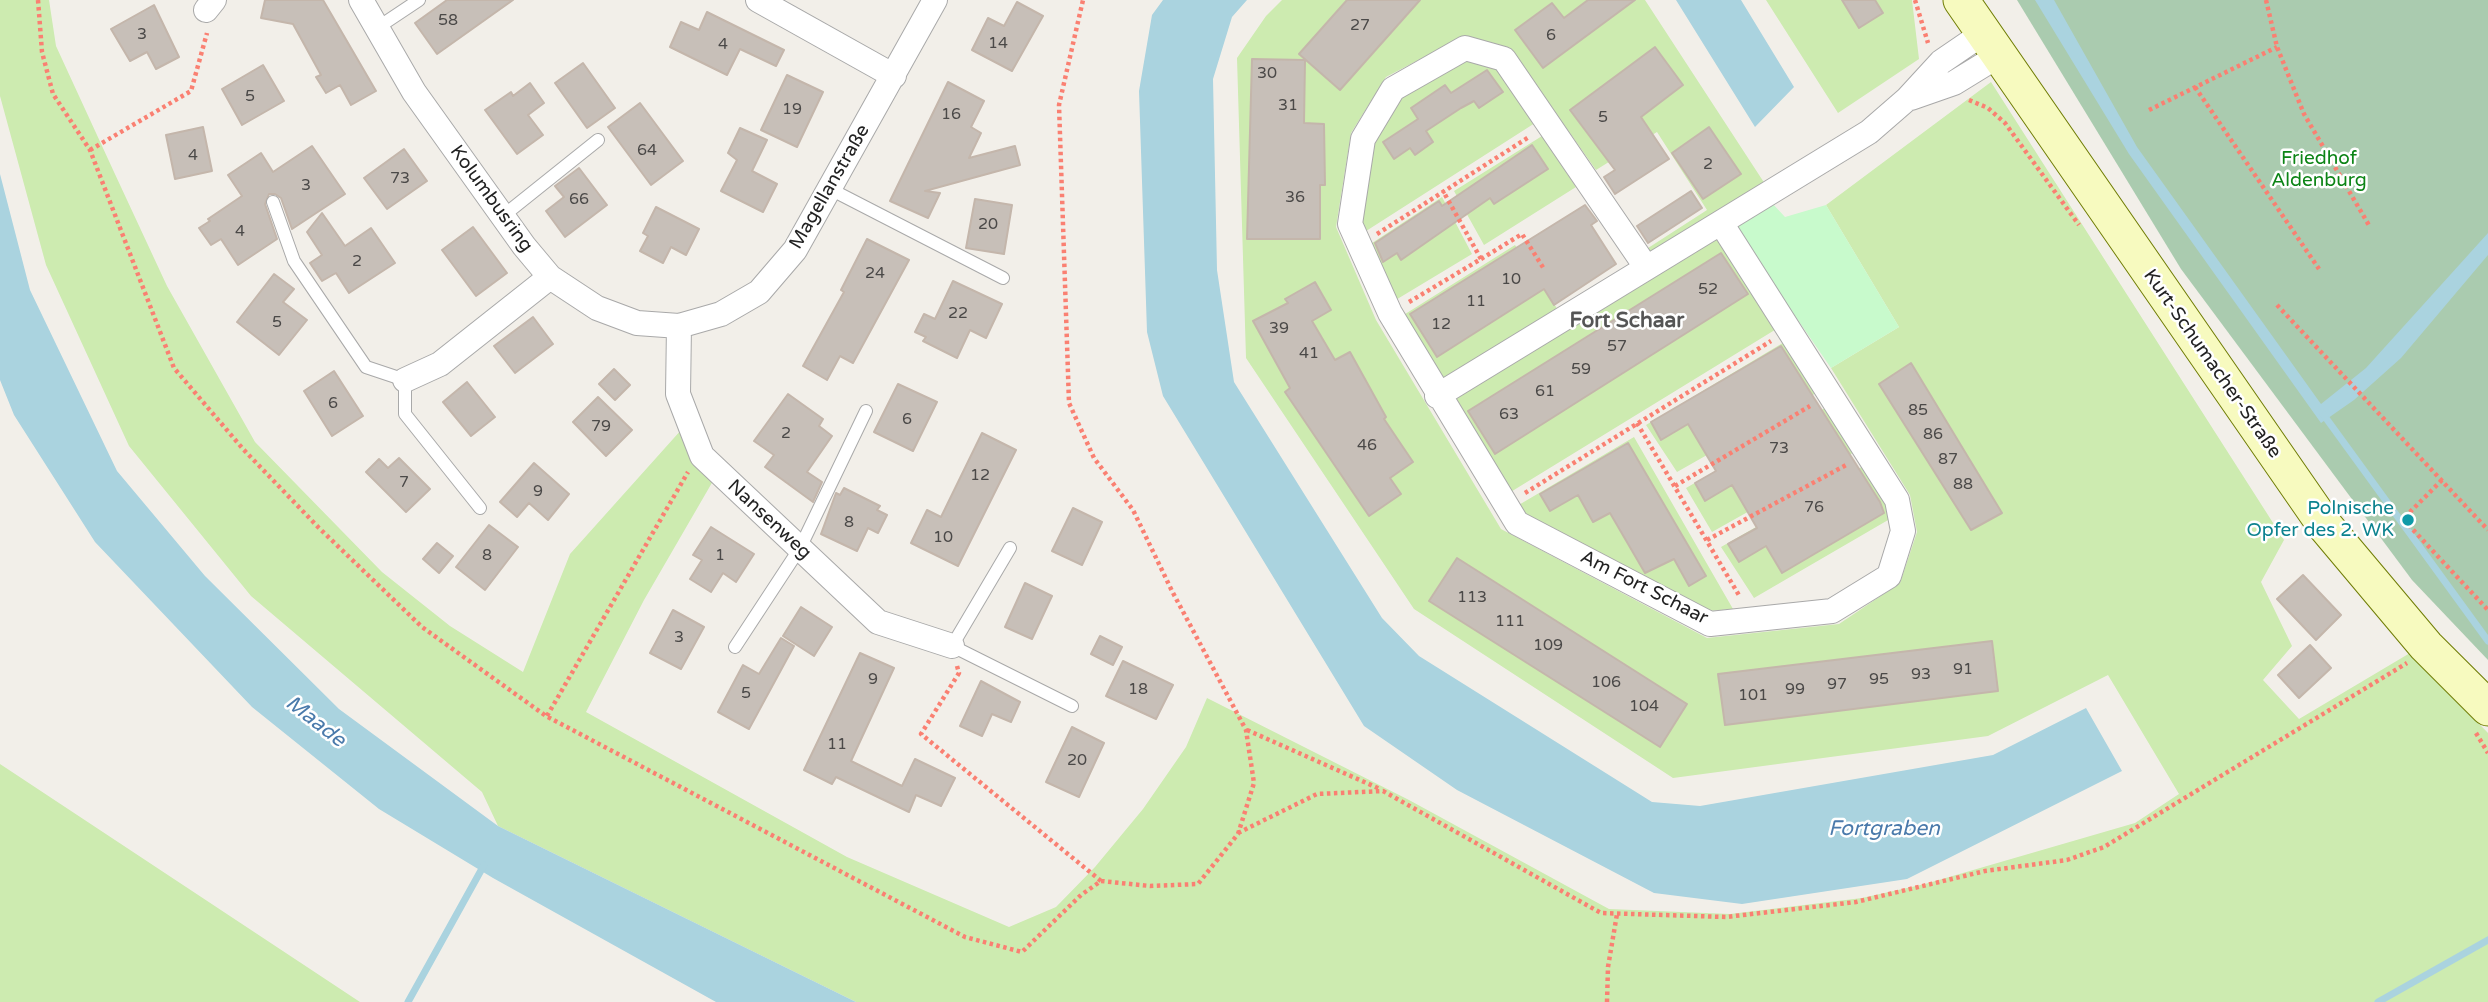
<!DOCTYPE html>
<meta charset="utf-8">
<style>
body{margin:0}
canvas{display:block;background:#f2efe9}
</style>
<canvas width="2488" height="1002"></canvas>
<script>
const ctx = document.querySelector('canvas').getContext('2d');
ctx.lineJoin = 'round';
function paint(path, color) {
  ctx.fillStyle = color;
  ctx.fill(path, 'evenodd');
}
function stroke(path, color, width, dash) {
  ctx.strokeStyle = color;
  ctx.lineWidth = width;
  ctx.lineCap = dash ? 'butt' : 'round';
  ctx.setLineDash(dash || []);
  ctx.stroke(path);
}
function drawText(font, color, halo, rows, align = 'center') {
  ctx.font = font + ' "Varela Round",sans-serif';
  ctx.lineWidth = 5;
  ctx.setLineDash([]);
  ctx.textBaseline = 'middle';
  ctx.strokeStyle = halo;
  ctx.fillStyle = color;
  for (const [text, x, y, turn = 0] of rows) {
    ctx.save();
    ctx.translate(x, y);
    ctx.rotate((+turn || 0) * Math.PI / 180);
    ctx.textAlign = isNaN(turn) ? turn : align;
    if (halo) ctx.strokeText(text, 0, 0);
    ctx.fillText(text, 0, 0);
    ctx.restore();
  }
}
paint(new Path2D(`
 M0 0H49L56 46 114 172 167 286 255 442 382 572 450 626 523 672 570 554 682 429 713 481 644 600 586 712 847 857 1009 927 1056 907 1095 867 1143 809 1186 747 1207 698 1409 800 1609 909 1730 914 1862 898 1925 884 2135 823 2179 794 2108 675 1988 736 1673 778 1414 609 1246 358 1237 58 1266 16 1282 0H1645L1765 184 1648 256 1645 250 1707 210 1657 132 1596 170 1510 48 1464 36 1386 77 1351 133 1336 227 1376 320 1501 529 1707 638 1839 624 1900 583 1917 532 1910 495 1831 368 1899 327 1826 205 1991 82 2284 540 2261 582 2292 646 2263 680 2299 719 2410 653 2488 733V1002H856L498 826 482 792 251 596 129 446 46 265 0 96Z
 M1766 0H1912L1919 59 1838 113Z
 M1467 57 1497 66 1535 123 1363 233 1358 222 1371 142 1398 95Z
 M1542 136 1576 187 1484 245 1454 191Z
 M1442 197 1472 254 1394 301 1366 247Z
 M1720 235 1778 328 1509 493 1452 399Z
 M1515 245 1558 310 1440 382 1402 316Z
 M1786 341 1818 392 1677 472 1646 425Z
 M1830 405 1858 450 1712 532 1686 488Z
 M1634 437 1733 609 1707 611 1521 513 1517 506Z
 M1865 465 1895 516 1754 598 1721 547Z
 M0 764 360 1002H0Z`), '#cdebb0');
paint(new Path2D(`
 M2017 0H2488V660L2412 580 2181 269Z`), '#aacbaf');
paint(new Path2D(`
 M1772 203 1785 217 1826 205 1899 327 1831 368 1733 226Z`), '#c8facc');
paint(new Path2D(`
 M1163 0H1247L1232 17 1213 79 1217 270 1234 382 1382 618 1419 656 1652 802 1700 806 1993 755 2086 708 2122 771 1907 879 1742 904 1654 893 1457 790 1364 726 1163 396 1147 332 1139 91 1152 15Z
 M1676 0H1741L1794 87 1755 127Z
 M2035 0H2054L2137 147 2321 404 2366 368 2488 233V255L2401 358 2354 400 2321 423 2129 154Z
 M0 174 30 290 117 471 205 576 339 709 498 826 856 1002H716L493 878 379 809 252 707 95 542 14 415 0 380Z`), '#aad3df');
stroke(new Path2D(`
 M2323 414 2488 641
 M408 1002 484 865
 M2378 1002 2488 940`), '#aad3df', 7);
const building = new Path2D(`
 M265 0H323L376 91 351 105 340 85 326 93 316 77 321 75 293 24 261 18Z
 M447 0H513L437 54 415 23Z
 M1347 0H1420L1340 90 1299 54Z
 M1588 0H1635L1543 68 1515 30 1552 3 1564 18Z
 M1842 0H1875L1883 13 1859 28Z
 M1017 2 1043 16 1012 71 972 50 988 18 1004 26Z
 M154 5 179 57 156 69 147 52 130 61 111 29Z
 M707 12 784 50 776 66 740 49 727 75 670 47 681 22 699 30Z
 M1655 47 1683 85 1641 117 1669 159 1615 194 1604 177 1615 170 1570 110Z
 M1252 59 1305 60 1304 123 1324 124 1325 185H1320V239H1247Z
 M583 63 615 108 587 128 555 83Z
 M263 65 284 101 242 125 222 89Z
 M1487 70 1503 92 1479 108 1474 101 1461 108 1426 131 1433 142 1415 155 1410 148 1394 159 1383 142 1418 119 1411 108 1445 85 1451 93Z
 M787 75 823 92 797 147 761 130Z
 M948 82 984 101 971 127 981 133 969 158 1015 146 1020 165 925 191 940 193 928 218 890 201Z
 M530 83 544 103 528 115 543 135 517 154 485 110 511 92 513 96Z
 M640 103 683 161 651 185 608 127Z
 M203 127 212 171 175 179 166 135Z
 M1709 127 1741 174 1703 199 1672 153Z
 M740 128 767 140 752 171 777 184 763 212 721 191 737 160 728 153Z
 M1532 145 1548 169 1494 204 1490 198 1401 260 1397 253 1383 262 1375 243 1439 201 1442 206Z
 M312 146 345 194 292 229 281 198 275 194H269L265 204 277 239 238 265 221 239 211 245 199 228 210 221 208 219 242 196 228 175 261 153 273 172Z
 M404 149 427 181 387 209 364 178Z
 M579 168 607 205 565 237 546 211 564 197 555 186Z
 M1691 191 1702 208 1648 243 1637 226Z
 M975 199 1012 205 1004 254 966 248Z
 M1585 205 1597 221 1591 225 1616 264 1554 305 1544 289 1437 357 1410 314Z
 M656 207 699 229 686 255 671 247 663 263 640 251 648 236 643 233Z
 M322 213 345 246 371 228 395 263 349 293 336 273 322 281 310 263 322 255 307 232Z
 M473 227 507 273 476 296 442 250Z
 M867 239 909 260 853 363 840 356 827 380 803 366 844 292 841 290Z
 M1721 253 1748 294 1495 454 1468 411Z
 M274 274 294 289 283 302 307 320 279 355 237 322Z
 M953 281 1002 304 986 338 970 330 957 358 923 341 926 337 915 332 924 314 935 319Z
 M1315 282 1331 310 1312 321 1335 360 1350 352 1386 417 1384 419 1413 462 1390 478 1401 494 1369 516 1285 392 1290 388 1253 321 1288 303 1285 299Z
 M533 317 553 344 515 373 494 346Z
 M1781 346 1880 502 1884 513 1782 573 1766 546 1739 562 1728 544 1757 528 1732 485 1705 501 1695 483 1716 471 1688 424 1661 440 1651 422Z
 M1911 363 2002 513 1971 530 1879 384Z
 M614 369 630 385 615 400 599 384Z
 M334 371 363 416 332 436 304 391Z
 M467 382 495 417 471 436 443 402Z
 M898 384 937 402 913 451 874 432Z
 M788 394 823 419 819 426 832 436 807 472 822 482 813 502 765 467 774 455 754 441Z
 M598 397 632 430 606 456 573 422Z
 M982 433 1016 450 958 566 911 543 927 510 941 517Z
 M1628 443 1706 576 1689 586 1674 559 1645 573 1610 513 1593 522 1578 495 1550 511 1540 494Z
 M399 458 430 489 406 512 366 472 379 459 388 468Z
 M534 463 569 494 548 520 529 503 517 517 500 502Z
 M844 488 880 506 877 510 887 515 878 533 868 528 857 551 821 534 836 493 840 495Z
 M1073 508 1102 522 1082 565 1052 551Z
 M489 525 518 547 485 590 456 567Z
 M711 527 754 554 736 582 723 573 711 592 690 579 702 560 693 555Z
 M437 543 453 556 439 573 423 559Z
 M1457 558 1687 704 1660 747 1429 601Z
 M2303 575 2341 615 2316 640 2277 599Z
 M1025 583 1052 596 1032 639 1005 627Z
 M801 607 832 627 814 656 783 636Z
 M673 610 704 627 681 669 650 653Z
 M1100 636 1122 647 1113 665 1091 654Z
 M781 638 794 646 749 729 718 712 743 665 759 674Z
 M1992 641 1998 691 1725 725 1718 674Z
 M2310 645 2331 668 2299 698 2278 675Z
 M860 653 894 668 851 761 902 786 915 759 955 778 941 806 916 795 909 812 836 777 832 784 804 770Z
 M1123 661 1173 685 1156 719 1106 696Z
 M981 681 1020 702 1011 722 992 714 982 736 960 726Z
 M1072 727 1104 743 1079 797 1046 782Z`);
paint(building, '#c7bfb8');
stroke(building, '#c4b6ab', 2);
const service = new Path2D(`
 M377 28 419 0
 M830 189 1003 278
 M273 202 294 261 366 367 405 380V414L480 508
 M503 216 598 140
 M1010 548 952 646 1072 706
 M735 647 800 548 866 411`);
const minor = new Path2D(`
 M361 0 414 92 524 246 550 277 597 308 637 323 679 326 721 314 759 292 795 250 935 0
 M758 0 894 76
 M206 10 214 0
 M1911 98 1954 83 1998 56
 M1646 267 1504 59 1465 48 1393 89 1363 139 1350 224 1390 313 1517 523 1710 624 1832 611 1889 576 1903 531 1897 500 1721 223
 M679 326 678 394 702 456 878 622 952 646
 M405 380 440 364 550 277
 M1437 396 1869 132 1907 99 1941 62 1982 34`);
const secondary = new Path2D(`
 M1961 0 2326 527 2426 646 2488 708`);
stroke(service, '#a9a9a9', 14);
stroke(minor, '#a9a9a9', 26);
stroke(secondary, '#707d05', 37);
stroke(new Path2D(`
 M38 0 42 52 53 94 90 150 174 368 243 449 319 528 422 627 546 716 965 937 1022 952 1081 895 1101 881 1150 886 1198 884 1238 834 1254 783 1246 730 1172 591 1133 510 1094 458 1069 403 1059 105 1083 0
 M1915 0 1928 43
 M2266 0 2277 47 2304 114 2370 227
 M2195 87 2319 269
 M1969 100 1988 108 2005 123 2079 225
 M2149 110 2277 47
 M90 150 191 91 207 33
 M1377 234 1529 137
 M1481 259 1522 234 1544 269
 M1409 302 1481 259 1443 191
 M2277 305 2488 530
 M1637 423 1740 597
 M2442 480 2403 519 2488 610
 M1675 486 1810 406
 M1525 493 1771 341
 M1707 540 1848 464
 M957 666 959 673 921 734 1101 881
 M547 716 688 472
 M1247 730 1380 789
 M2476 733 2488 753
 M1238 833 1317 794 1383 791 1601 913 1726 917 1856 902 1985 871 2067 860 2104 847 2407 663
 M1607 1002 1608 967 1617 914`), '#fa8072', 4.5, [3.5, 3.5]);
stroke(service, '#fff', 12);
stroke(minor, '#fff', 24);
stroke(secondary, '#f7fabf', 35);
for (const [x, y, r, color] of [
 [2408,520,7,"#0f9aa8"]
]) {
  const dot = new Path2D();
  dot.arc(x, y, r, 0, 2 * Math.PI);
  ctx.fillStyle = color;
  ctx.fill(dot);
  stroke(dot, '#fff', 2.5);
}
drawText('16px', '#4b4948', null, [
 ["58",448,21],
 ["27",1360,26],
 ["3",142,35],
 ["6",1551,36],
 ["14",998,44],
 ["4",723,45],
 ["30",1267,74],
 ["5",250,97],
 ["31",1288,106],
 ["19",792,110],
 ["16",951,115],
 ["5",1603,118],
 ["64",647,151],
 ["4",193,156],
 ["2",1708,165],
 ["73",400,179],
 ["3",306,186],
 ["36",1295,198],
 ["66",579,200],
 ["20",988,225],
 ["4",240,232],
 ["2",357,262],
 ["24",875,274],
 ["10",1511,280],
 ["52",1708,290],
 ["11",1476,302],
 ["22",958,314],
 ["5",277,323],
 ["12",1441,325],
 ["39",1279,329],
 ["57",1617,347],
 ["41",1309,354],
 ["59",1581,370],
 ["61",1545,392],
 ["6",333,404],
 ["85",1918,411],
 ["63",1509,415],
 ["6",907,420],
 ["79",601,427],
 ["2",786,434],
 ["86",1933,435],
 ["46",1367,446],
 ["73",1779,449],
 ["87",1948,460],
 ["12",980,476],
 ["7",404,483],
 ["88",1963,485],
 ["9",538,492],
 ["76",1814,508],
 ["8",849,523],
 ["10",943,538],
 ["8",487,556],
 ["1",720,556],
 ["113",1472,598],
 ["111",1510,622],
 ["3",679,638],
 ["109",1548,646],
 ["91",1963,670],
 ["93",1921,675],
 ["9",873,680],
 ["95",1879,680],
 ["106",1606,683],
 ["97",1837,685],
 ["18",1138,690],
 ["99",1795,690],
 ["5",746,694],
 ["101",1753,696],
 ["104",1644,707],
 ["11",837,745],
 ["20",1077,761]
]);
drawText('19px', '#0c8416', '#fff', [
 ["Friedhof",2319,159],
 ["Aldenburg",2319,181]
]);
drawText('19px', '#222', '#fff', [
 ["Magellanstraße",830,187,-60],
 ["Kolumbusring",491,199,54],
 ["Kurt-Schumacher-Straße",2212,364,55],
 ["Nansenweg",769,520,43],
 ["Am Fort Schaar",1644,588,27]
]);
drawText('19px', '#0d838f', '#fff', [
 ["Polnische",2394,509],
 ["Opfer des 2. WK",2394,531]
], 'right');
drawText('bold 21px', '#555', '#fff', [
 ["Fort Schaar",1627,321]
]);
drawText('italic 21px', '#4a7aab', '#fff', [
 ["Maade",315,722,38],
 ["Fortgraben",1884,829]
]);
</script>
